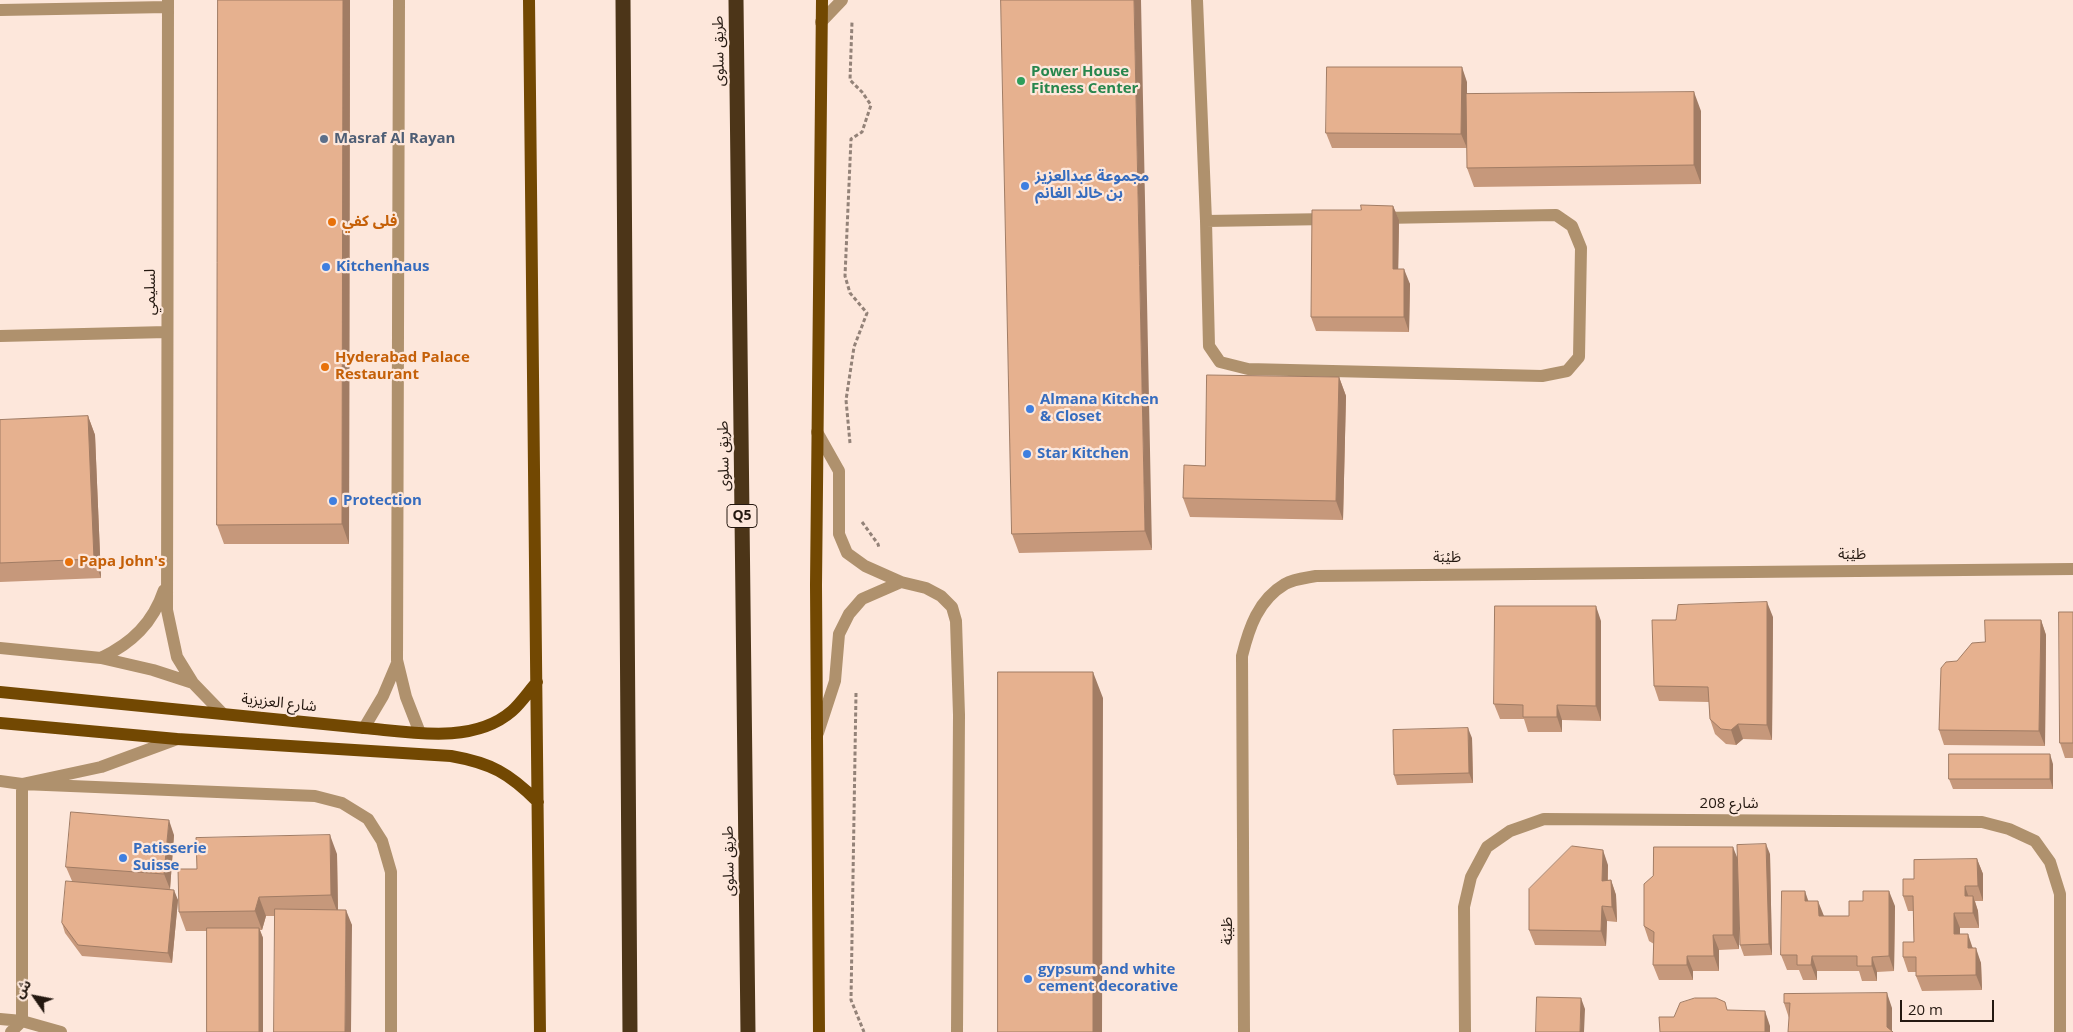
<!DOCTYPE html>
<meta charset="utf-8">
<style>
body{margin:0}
#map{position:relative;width:2073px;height:1032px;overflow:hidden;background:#fde7db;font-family:"Open Sans","Noto Sans Arabic",sans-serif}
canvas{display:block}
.north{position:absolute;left:10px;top:972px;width:50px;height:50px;-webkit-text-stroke:4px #fde7db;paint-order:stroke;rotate:303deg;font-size:14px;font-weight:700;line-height:20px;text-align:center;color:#241810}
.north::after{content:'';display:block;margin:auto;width:18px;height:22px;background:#241810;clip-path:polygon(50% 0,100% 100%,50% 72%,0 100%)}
.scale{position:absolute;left:1900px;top:1000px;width:94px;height:22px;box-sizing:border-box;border:2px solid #241810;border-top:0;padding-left:6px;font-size:15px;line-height:18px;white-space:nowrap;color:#241810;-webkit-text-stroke:4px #fde7db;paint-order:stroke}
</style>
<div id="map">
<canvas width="2073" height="1032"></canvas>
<div class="north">ش</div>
<div class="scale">20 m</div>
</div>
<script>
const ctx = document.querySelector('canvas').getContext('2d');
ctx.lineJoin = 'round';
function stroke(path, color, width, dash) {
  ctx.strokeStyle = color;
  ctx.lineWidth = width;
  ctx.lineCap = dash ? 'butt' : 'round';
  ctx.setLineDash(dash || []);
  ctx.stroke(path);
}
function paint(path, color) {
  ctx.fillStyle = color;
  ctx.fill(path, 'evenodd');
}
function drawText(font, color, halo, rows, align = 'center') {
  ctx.font = font + ' "Open Sans","Noto Sans Arabic",sans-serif';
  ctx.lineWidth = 4.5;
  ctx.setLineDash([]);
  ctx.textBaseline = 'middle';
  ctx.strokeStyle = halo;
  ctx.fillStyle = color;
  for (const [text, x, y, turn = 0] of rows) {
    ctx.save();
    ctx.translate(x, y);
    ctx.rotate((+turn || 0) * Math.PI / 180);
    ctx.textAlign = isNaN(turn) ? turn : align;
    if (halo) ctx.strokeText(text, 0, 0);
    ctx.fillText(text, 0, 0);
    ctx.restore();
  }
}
stroke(new Path2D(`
 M850 443 846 400 854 347 867 313 850 293 845 276 851 139 862 132 871 105 862 92 850 80 852 22
 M862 522 878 544 879 548
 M856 693 851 1000 864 1032`), '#938278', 3, [4, 2.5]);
stroke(new Path2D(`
 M168 0 167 610 177 657 193 683 222 713
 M399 0 397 660 406 697 420 733
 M1197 0 1206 221 1209 346 1220 362 1248 369 1542 376 1567 371 1579 357 1581 248 1572 226 1556 215 1381 218
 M0 10 168 7
 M821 22 842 0
 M1206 221 1329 219
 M0 336 167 332
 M817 432 839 471V534L847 553 865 566 901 582 926 588 941 596 952 607 956 621 959 715 957 1032
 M0 648 101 658 153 670 193 683
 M101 658C132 643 153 623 164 590
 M364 728 383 696 397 663
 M818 733 835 681 839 634 849 614 862 599 901 582
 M0 781 22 784 101 767 177 739
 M0 1019 22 1021 61 1032
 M22 1021V784L315 796 342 803 368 819 382 841 391 872V1032
 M11 1032 22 1021
 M1244 1032 1242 656C1249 628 1258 600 1285 584 1294 579 1306 578 1316 576L2073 569
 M1465 1032 1464 907 1471 877 1487 847 1510 831 1544 819 1982 822 2009 829 2035 841 2050 862 2060 894V1032`), '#af916d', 12);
stroke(new Path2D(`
 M529 0 540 1032
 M0 692 364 728C410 732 473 745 512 711 521 703 529 691 537 682
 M0 723 177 739 451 756C491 763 509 773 538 802
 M819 1032 816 585 822 0`), '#724802', 12);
stroke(new Path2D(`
 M623 0 630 1032
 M736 0 748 1032`), '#4c3518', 15);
paint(new Path2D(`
 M218 0H350L349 544H224L217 525Z
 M1001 0 1152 550 1019 553 1012 534Z
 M1467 82V94L1701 111V184L1474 187 1467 168V148H1332L1326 133Z
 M1393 206 1399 220 1398 269 1410 284 1409 332 1316 331 1311 317 1361 210Z
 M1339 377 1346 396 1343 520 1190 517 1183 498 1205 466Z
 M88 416 95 435 101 578 0 582V420Z
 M2073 612V758H2065L2060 743Z
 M1773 617 1772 740 1743 739 1736 745 1726 744 1715 734 1710 719 1709 702 1659 701 1654 686 1676 620Z
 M2041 620 2046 635 2045 746 1944 745 1939 730 1957 661 1985 642Z
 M1601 621V721L1562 720V732H1528L1524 719H1500L1494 704Z
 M1472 738 1473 783 1397 785 1394 775Z
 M2053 764V789H1953L1949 779Z
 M174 835 170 889 178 900 172 963 82 956 65 933 62 923 72 881 66 867Z
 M337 854 338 910 352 925 274 916H266L262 930H260L263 938V1032H207V931H186L179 912 197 869Z
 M1770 854 1772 955 1744 956 1740 945 1739 898V949L1719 950V971H1693V980H1659L1653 965 1654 944 1649 941 1644 926 1737 859Z
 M1977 859 1983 874V901H1975L1978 911 1979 928H1960V934L1973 948 1981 963 1982 990 1922 991 1916 976V972H1908L1903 957 1914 942 1913 911H1908L1903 896 1914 879Z
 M1608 865V880H1611L1616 895 1617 922 1607 921 1606 946 1535 945 1529 930Z
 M1808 901 1824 916H1849L1895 906 1894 971 1877 972V981H1862L1859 971H1817V980H1803L1799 970H1787L1781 955Z
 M1784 994 1892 1008V1031L1789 1018 1784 1003Z`), '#c6987b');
paint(new Path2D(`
 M343 0H350L349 544 342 524Z
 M1134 0H1141L1152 550 1145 531Z
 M1462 67 1467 82V148L1461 134Z
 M1694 92 1701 111V184L1694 165Z
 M1393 206 1399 220 1398 284 1393 269Z
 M1404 269 1410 284 1409 332 1404 317Z
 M1339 377 1346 396 1343 520 1336 501Z
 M88 416 95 435 101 578 94 559Z
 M1767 602 1773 617 1772 740 1767 725Z
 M1596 606 1601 621V721L1596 706Z
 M2041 620 2046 635 2045 746 2039 731Z
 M1093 672 1103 698 1102 1032H1093Z
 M1557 705 1562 720V732L1557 717Z
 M1738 724 1743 739 1736 745 1731 730Z
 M1468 728 1472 738 1473 783 1469 773Z
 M2050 754 2053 764V789L2050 779Z
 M169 820 174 835 170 889 164 874Z
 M330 835 337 854 338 914 331 895Z
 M1766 844 1770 854 1772 955 1769 944Z
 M1733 847 1739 862V949L1733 935Z
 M1603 850 1608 865 1607 896 1602 881Z
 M1977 859 1983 874V901L1978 886Z
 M1611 880 1616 895 1617 922 1612 907Z
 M1965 886 1970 901 1965 896Z
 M174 890 178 900 172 963 168 953Z
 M1805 891 1810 906 1805 901Z
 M1889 891 1895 906 1894 971 1889 956Z
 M1973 896 1978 911 1979 928 1973 913Z
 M259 897 266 916 262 930 255 911Z
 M1818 901 1824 916V931L1819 916Z
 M1602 906 1607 921 1606 946 1601 931Z
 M346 910 352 925 351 1032H345Z
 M1954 913 1960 928V949L1954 934Z
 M259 928 263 938V1032H259Z
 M1968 934 1973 949 1968 948Z
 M1713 935 1719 950V971L1714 956Z
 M1976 948 1981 963 1982 990 1976 975Z
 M1687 956 1693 971V980L1687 965Z
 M1812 956 1817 971V980L1811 965Z
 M1872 957 1877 972V981L1872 966Z
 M1887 993 1892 1008V1032L1887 1027Z
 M1581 998 1585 1009 1584 1032H1580Z
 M1765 1011 1770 1026V1032H1765Z`), '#a17c64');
const building = new Path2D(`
 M218 0H343L342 524 217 525Z
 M1001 0H1134L1145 531 1012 534Z
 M1327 67H1462L1461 134 1326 133Z
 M1694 92V165L1467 168 1466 94Z
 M1361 205 1393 206V269H1404V317H1311L1312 210H1361Z
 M1207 375 1339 377 1336 501 1183 498 1184 465 1205 466Z
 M88 416 94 559 0 563V420Z
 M1767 602V725L1738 724 1731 730 1721 729 1710 719 1708 687 1654 686 1652 620H1676L1678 605Z
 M1495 606H1596V706L1557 705V717H1523V705L1494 704Z
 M2059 612H2073V743H2060Z
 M1985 620H2041L2039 731 1939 730 1941 668 1946 662 1957 661 1972 643 1985 642Z
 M998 672H1093V1032H998Z
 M1468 728 1469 773 1394 775 1393 730Z
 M1949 754H2050V779H1949Z
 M71 812 169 820 164 874 66 867Z
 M330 835 331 895 259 897 255 911 179 912 178 869H197L196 838Z
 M1766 844 1769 944 1740 945 1737 845Z
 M1572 846 1603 850 1602 881 1611 880 1612 907 1602 906 1601 931 1529 930V889Z
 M1654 847H1733V935H1713L1714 956H1687V965H1653L1654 932 1644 926V884L1653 876Z
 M1977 859 1978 886H1965V896H1973V913H1954V934H1968V948H1976V975L1916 976V957H1903V942H1914L1913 896H1903V879H1914V860Z
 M66 881 174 890 168 953 78 945 62 923Z
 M1782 891H1805V901H1818L1819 916H1849V901H1863V891H1889V956L1872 957V966H1857V956H1812L1811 965H1797V955H1781Z
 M275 909 346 910 345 1032H274Z
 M207 928H259V1032H207Z
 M1887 993V1027L1893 1032H1788L1790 1003H1784V994Z
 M1537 997 1581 998 1580 1032H1536Z
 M1695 998H1716L1725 1002 1727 1010 1765 1011V1032H1660L1659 1017H1674L1680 1003Z`);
paint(building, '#e6b18f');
stroke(building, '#a17c64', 1);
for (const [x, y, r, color] of [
 [1021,81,5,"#2e9e5b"],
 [324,139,5,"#5c6f8a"],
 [1025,186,5,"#3f7fe0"],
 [332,222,5,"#e8710a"],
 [326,267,5,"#3f7fe0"],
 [325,367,5,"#e8710a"],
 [1030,409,5,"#3f7fe0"],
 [1027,454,5,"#3f7fe0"],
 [333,501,5,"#3f7fe0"],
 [69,562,5,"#e8710a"],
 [123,858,5,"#3f7fe0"],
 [1028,979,5,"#3f7fe0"]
]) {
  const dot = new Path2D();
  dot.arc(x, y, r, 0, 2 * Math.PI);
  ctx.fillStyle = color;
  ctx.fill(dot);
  stroke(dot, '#fde7db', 2);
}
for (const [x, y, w] of [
 [742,516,30]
]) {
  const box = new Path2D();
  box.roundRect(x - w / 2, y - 11.5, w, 23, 4);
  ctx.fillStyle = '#fde7db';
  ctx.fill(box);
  stroke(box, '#241810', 1);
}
drawText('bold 14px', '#241810', null, [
 ["Q5",742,516]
]);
drawText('15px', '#241810', '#fde7db', [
 ["طريق سلوى",719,51,-91],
 ["لسليمي",151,292,-90],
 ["طريق سلوى",724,456,-91],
 ["طَيْبَة",1852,555],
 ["طَيْبَة",1447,558],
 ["شارع العزيزية",279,703,6],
 ["شارع 208",1729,804],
 ["طريق سلوى",729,861,-91],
 ["طَيْبَة",1228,931,-90]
]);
drawText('bold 15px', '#27864d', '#fde7db', [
 ["Power House",1031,72],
 ["Fitness Center",1031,89]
], 'left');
drawText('bold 15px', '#4e5e75', '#fde7db', [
 ["Masraf Al Rayan",334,139]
], 'left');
drawText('bold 15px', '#366cbe', '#fde7db', [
 ["مجموعة عبدالعزيز",1035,177],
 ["بن خالد الغانم",1035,194],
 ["Kitchenhaus",336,267],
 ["Almana Kitchen",1040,400],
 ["& Closet",1040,417],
 ["Star Kitchen",1037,454],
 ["Protection",343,501],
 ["Patisserie",133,849],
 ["Suisse",133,866],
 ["gypsum and white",1038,970],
 ["cement decorative",1038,987]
], 'left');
drawText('bold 15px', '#c56008', '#fde7db', [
 ["فلى كفي",342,222],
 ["Hyderabad Palace",335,358],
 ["Restaurant",335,375],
 ["Papa John's",79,562]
], 'left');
</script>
